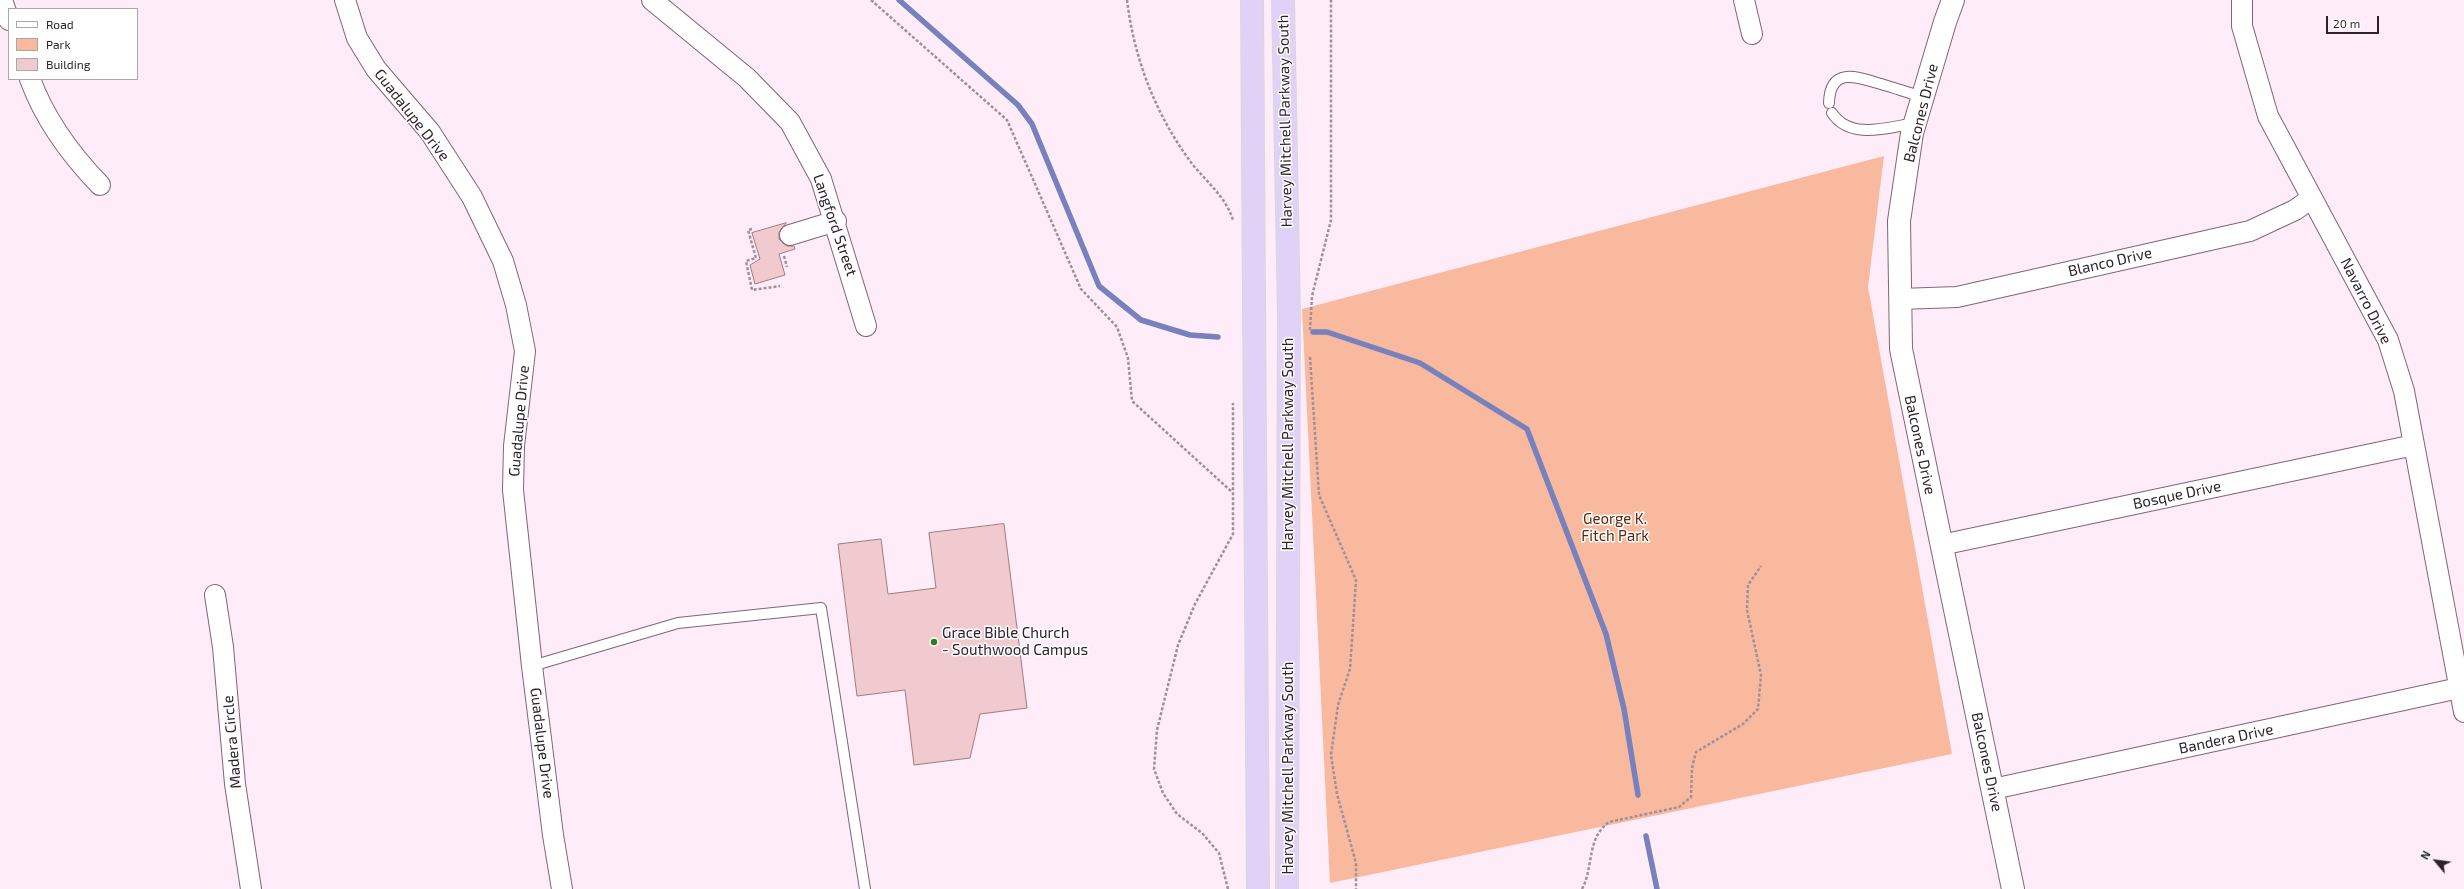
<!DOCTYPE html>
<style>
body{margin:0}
#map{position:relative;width:2464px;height:889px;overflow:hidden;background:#ffecf9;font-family:"Exo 2",sans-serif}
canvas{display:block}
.legend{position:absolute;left:8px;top:8px;width:130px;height:72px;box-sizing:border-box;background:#fff;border:1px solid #aba7a9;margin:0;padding:5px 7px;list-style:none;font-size:12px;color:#2d2229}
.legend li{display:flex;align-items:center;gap:8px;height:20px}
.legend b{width:20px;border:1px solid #aba7a9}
.north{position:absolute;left:2416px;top:841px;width:40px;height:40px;-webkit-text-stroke:3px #fff;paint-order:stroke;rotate:299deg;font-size:11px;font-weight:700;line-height:16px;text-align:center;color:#2d2229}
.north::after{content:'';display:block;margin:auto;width:14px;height:18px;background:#2d2229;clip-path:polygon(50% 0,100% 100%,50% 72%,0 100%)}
.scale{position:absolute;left:2326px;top:16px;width:53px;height:18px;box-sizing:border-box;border:2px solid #2d2229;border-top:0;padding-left:5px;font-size:12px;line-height:14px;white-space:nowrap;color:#2d2229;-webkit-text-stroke:3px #fff;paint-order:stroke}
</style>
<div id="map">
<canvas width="2464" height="889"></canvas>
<ul class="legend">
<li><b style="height:5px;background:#fff"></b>Road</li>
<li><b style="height:11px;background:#f9b99f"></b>Park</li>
<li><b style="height:11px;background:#f0cace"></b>Building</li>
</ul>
<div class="north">N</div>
<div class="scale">20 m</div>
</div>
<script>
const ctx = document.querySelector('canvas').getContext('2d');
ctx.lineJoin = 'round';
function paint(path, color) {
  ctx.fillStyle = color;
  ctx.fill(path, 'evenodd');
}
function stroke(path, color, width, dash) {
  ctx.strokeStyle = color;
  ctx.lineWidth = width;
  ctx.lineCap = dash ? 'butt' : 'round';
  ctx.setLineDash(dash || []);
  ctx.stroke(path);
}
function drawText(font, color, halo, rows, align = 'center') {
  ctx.font = font + ' "Exo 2",sans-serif';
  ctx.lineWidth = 3;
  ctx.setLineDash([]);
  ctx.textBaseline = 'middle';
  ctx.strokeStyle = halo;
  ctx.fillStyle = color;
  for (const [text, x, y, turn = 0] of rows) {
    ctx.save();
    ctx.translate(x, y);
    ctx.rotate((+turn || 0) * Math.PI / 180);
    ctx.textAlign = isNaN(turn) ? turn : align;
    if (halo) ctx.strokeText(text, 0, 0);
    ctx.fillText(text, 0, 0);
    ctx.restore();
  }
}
paint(new Path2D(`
 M1884 156 1868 287 1952 754 1330 883 1302 309Z`), '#f9b99f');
stroke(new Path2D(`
 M899 0 1018 105 1032 124 1099 286 1141 320 1190 335 1218 337
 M1313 332H1327L1420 363 1527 429 1606 634 1624 709 1638 795
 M1646 836 1657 889`), '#7681bd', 5.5);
const building = new Path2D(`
 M786 223 779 232V239L787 246H794L795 249 779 254 785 275 755 284 750 265 760 259 752 233Z
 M1004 524 1027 708 980 714 970 758 914 765 905 690 857 696 838 544 881 539 888 594 936 588 929 533Z`);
paint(building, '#f0cace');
stroke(building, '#9f7c81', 1);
const service = new Path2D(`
 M1829 103C1830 66 1857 77 1881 84 1895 88 1909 93 1923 97
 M1832 113C1851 141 1888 127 1916 123
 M532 666 678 623 821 608 865 889`);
const minor = new Path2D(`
 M2 0 9 20
 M345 0 357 38 376 69 430 132 472 197 503 261 516 305 525 351 514 446 513 490 532 666 553 835 562 889
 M652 0 747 78 790 122 821 179 866 326
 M1744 0 1752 34
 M2242 0V26L2268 116 2388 340 2404 391 2464 712
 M30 79C45 120 70 154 100 185
 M790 235 836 221
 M1900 299 1957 297 2250 231 2295 210 2312 198
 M1941 545 2414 445
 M215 595 223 647 235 784 251 889
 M1993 789 2459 688`);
const tertiary = new Path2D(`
 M1953 0 1945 22 1912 133 1899 221 1901 349 2013 889`);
const trunk = new Path2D(`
 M1252 0 1258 889
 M1283 0 1289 315 1287 889`);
stroke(service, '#806578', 12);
stroke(minor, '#806578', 22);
stroke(tertiary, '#806578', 24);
stroke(trunk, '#d9d7d8', 24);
stroke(new Path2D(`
 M871 0 1007 120 1081 289 1117 327 1128 358 1132 401 1232 492
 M1127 0C1134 58 1155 113 1190 161 1205 181 1225 195 1233 220
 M752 229 748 230 756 258 746 261 752 290 780 286
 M784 256 787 267
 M1310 330 1312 296 1331 220V0
 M1310 357 1319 495 1356 580 1350 669 1338 705 1331 755 1337 794 1356 863V889
 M1228 889 1219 853 1202 833 1177 814 1163 793 1154 769 1157 730 1178 645 1195 604 1233 534V403
 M1582 889C1594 867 1586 839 1609 822L1679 807 1691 797 1692 768 1696 752 1743 724 1758 709 1761 675 1747 610 1748 585 1761 566`), '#9f8f9a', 2.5, [3, 2]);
stroke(service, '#fff', 10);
stroke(minor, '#fff', 20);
stroke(tertiary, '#fff', 22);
stroke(trunk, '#e0d2f6', 22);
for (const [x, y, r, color] of [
 [934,642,4,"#347c22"]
]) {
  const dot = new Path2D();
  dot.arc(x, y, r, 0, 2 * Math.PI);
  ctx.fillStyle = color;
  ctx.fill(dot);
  stroke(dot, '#fff', 1.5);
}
drawText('15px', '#2d2229', '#fff', [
 ["Balcones Drive",1921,113,-76],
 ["Guadalupe Drive",412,115,52],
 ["Harvey Mitchell Parkway South",1285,121,-91],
 ["Langford Street",835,225,71],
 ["Blanco Drive",2110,262,-13],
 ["Navarro Drive",2366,301,63],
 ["Guadalupe Drive",519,421,-85],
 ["Harvey Mitchell Parkway South",1288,444,-90],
 ["Balcones Drive",1920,445,78],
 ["Bosque Drive",2177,495,-12],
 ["Bandera Drive",2226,739,-12],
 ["Madera Circle",232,742,-95],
 ["Guadalupe Drive",542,743,83],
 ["Balcones Drive",1987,762,78],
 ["Harvey Mitchell Parkway South",1288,768,-90]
]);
drawText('15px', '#5d250b', '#fff', [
 ["George K.",1615,519],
 ["Fitch Park",1615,536]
]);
drawText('15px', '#2d2229', '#fff', [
 ["Grace Bible Church",942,633],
 ["- Southwood Campus",942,650]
], 'left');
</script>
